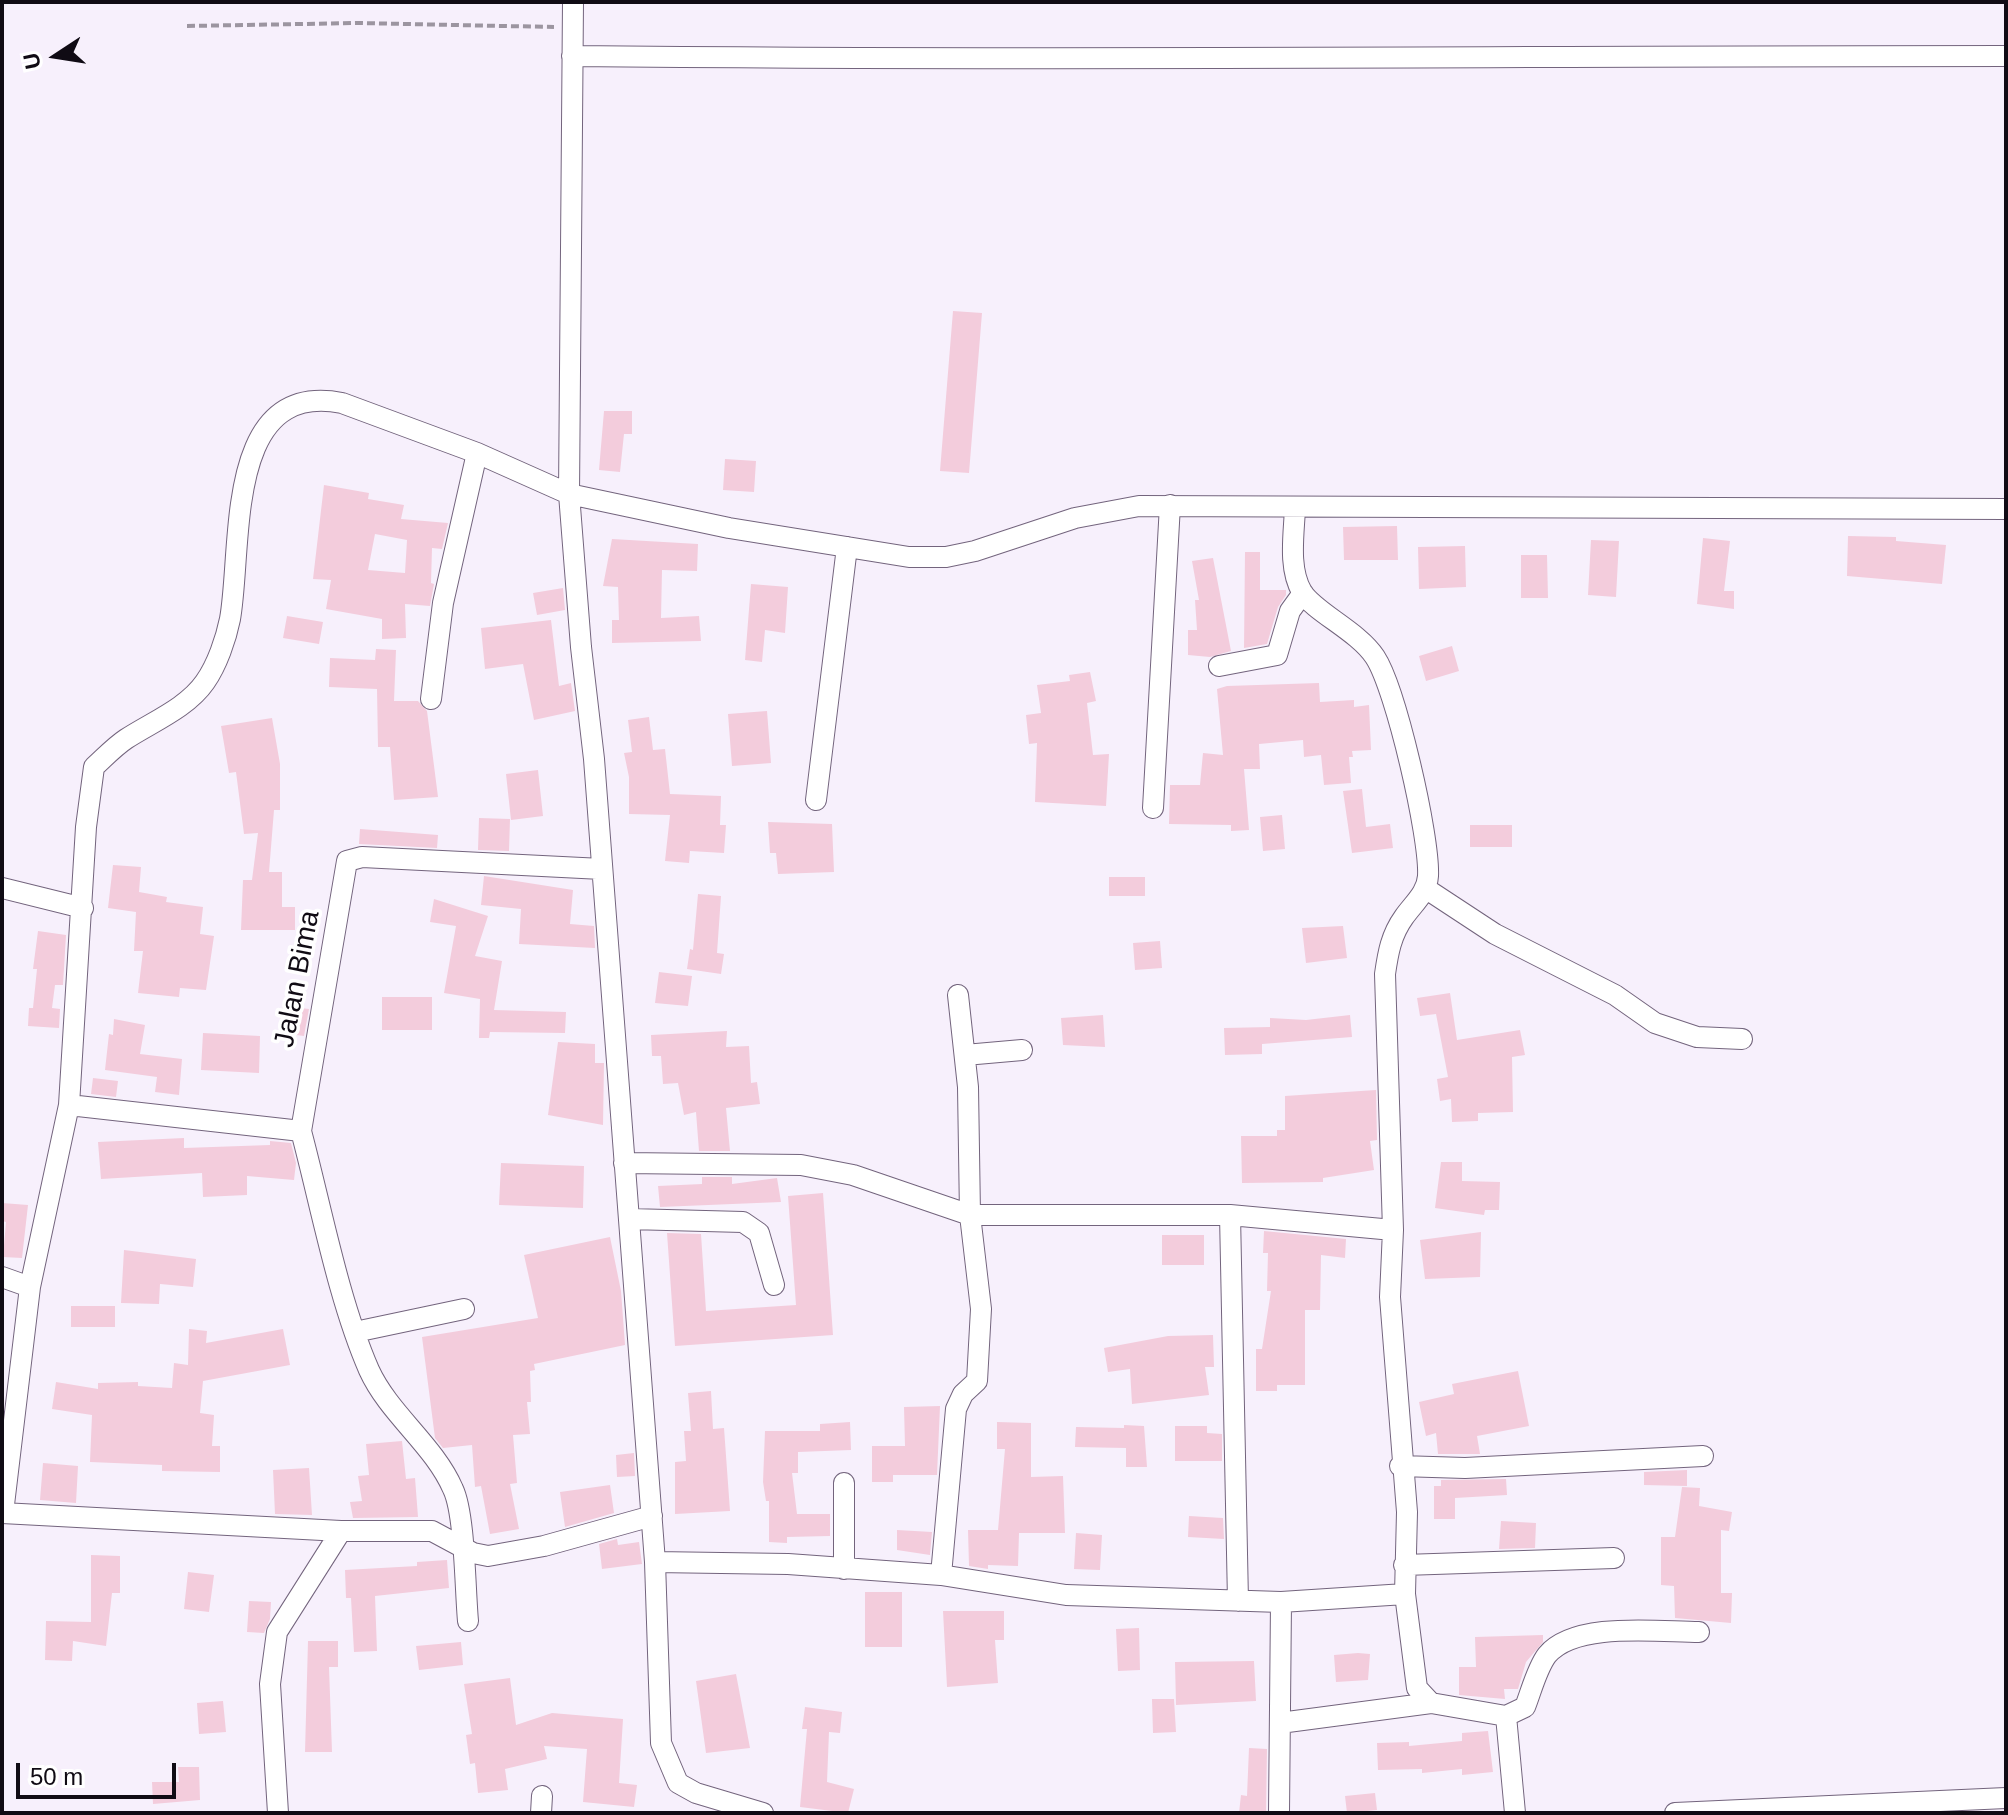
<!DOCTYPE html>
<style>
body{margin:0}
#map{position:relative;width:2008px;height:1815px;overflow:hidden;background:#f7f0fc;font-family:Helvetica,sans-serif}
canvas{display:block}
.frame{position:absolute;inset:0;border:4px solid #100b14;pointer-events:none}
.north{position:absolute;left:16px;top:16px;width:80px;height:80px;-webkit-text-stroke:6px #fff;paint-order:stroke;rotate:258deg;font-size:22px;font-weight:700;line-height:32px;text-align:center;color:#100b14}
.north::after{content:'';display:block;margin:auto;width:28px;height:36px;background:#100b14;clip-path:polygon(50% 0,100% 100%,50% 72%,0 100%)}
.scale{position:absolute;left:16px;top:1763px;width:160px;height:36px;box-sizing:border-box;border:4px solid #100b14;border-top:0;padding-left:10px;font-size:24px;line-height:28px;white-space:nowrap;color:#100b14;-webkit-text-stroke:6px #fff;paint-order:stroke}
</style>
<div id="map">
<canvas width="2008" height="1815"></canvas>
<div class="frame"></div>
<div class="north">U</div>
<div class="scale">50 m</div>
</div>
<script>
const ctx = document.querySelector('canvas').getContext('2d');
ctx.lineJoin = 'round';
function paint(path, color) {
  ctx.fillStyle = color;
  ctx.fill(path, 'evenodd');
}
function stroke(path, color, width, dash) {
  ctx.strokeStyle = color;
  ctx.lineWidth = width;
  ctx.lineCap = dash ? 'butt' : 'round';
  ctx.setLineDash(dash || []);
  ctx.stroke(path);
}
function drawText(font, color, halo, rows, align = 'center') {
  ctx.font = font + ' Helvetica,sans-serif';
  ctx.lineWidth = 7;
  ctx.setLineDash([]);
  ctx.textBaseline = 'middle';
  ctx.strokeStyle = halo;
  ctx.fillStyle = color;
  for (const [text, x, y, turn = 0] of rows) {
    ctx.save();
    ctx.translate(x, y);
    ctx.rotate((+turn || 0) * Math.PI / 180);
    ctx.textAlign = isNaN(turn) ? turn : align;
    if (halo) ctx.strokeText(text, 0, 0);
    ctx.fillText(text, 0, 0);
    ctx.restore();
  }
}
paint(new Path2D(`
 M953 311 982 313 969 473 940 471Z
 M604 411H632V434H624L620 472 599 470Z
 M725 459 756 461 754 492 723 490Z
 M324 485 369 493 368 499 404 505 401 519 448 523 442 549 432 548 431 583 434 584 430 606 405 604 406 638 382 639V619L326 609 331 580 313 579ZM375 534 407 540 405 573 368 570Z
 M1397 526 1398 560H1344L1343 527Z
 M1848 536 1896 537V541L1946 545 1942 584 1847 576Z
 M1703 538 1730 541 1724 591H1734V609L1697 604Z
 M612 539 698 544 697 571 662 570 661 618 699 616 701 641 612 643V620H619L618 587 603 586Z
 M1591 540 1619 541 1616 597 1588 595Z
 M1465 546 1466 587 1419 589 1418 547Z
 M1245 552H1260V590H1286V595L1278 607 1267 644 1244 648Z
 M1521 555H1547L1548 598H1521Z
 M1213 558 1231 651 1210 657 1188 655V630H1197L1195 600H1199L1192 561Z
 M751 584 788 587 785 633 765 630 762 662 745 660Z
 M563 588 565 610 537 615 533 593Z
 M287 616 323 622 319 644 283 638Z
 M551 620 559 686 571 683 575 711 534 720 523 664 485 669 481 628Z
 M1452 646 1459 671 1426 681 1419 656Z
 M376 649 396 650 394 701H418L427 711 438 797 394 800 390 747H378L377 689 329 687 330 658 375 660Z
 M1090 672 1096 701 1087 703 1093 755 1109 754 1106 806 1035 802 1037 743 1029 744 1026 715 1041 713 1037 685 1070 681 1069 675Z
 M1319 683 1320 702 1354 700V707L1369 705 1371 750 1352 751 1353 757H1349L1351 783 1324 785 1321 755 1304 757 1303 740 1259 744 1260 769H1244L1249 830 1231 831V825L1169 824 1170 785H1200L1203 753 1223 755 1217 689 1227 686Z
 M767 711 771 763 732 766 728 714Z
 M649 717 653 750 665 749 670 794 721 796 720 825H726L724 853 690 851 689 863 665 861 670 815 629 814V777L624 753 632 752 628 720Z
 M272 718 280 764V810H274L269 872H282V907H295V930H241L243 880H252L258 833 244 834 236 772 229 773 221 726Z
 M538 770 543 816 511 820 506 774Z
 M1362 789 1366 827 1390 824 1393 848 1352 853 1343 791Z
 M1282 815 1285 849 1263 851 1260 817Z
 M479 818 510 819 509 851 478 850Z
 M768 822 832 824 834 872 778 874 776 853H770Z
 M1470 825H1512V847H1470Z
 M360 829 438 835 437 848 359 844Z
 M113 865 141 867 139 892 167 897 166 902 203 907 200 934 214 936 206 990 180 988 179 997 138 993 143 951H134L136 912 108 908Z
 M484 876 573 890 570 924 594 926 595 948 519 944 521 909 481 905Z
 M1109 877H1145V896H1109Z
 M698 894 721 896 717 953 724 954 721 974 687 969 690 949 693 950Z
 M434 899 488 916 475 956 502 961 494 1010 566 1012 565 1033 490 1032 489 1038H479L480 999 444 993 456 926 430 922Z
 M1343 926 1347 958 1306 963 1302 928Z
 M38 931 66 935 63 985H55L52 1008 60 1009 59 1028 28 1026 29 1008H33L37 969H33Z
 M1160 941 1162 968 1135 970 1133 943Z
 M659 972 692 976 688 1006 655 1003Z
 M1450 993 1457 1040 1520 1030 1525 1055 1512 1057 1513 1112 1478 1113V1121L1452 1122 1451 1099 1440 1101 1437 1079 1448 1077 1436 1014 1420 1016 1417 998Z
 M382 997H432V1030H382Z
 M283 1006 309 1009 304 1036 280 1033Z
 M1103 1015 1105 1047 1063 1045 1061 1018Z
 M1350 1015 1352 1037 1262 1044V1054L1225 1055 1224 1028 1270 1027V1018L1306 1020Z
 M114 1019 145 1025 140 1054 182 1059 179 1095 155 1092 157 1077 105 1070 109 1034 113 1035Z
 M727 1031 726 1047 749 1046 751 1083 757 1082 760 1104 726 1108 730 1151H699L696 1112 684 1115 678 1083 663 1084 661 1056H652L651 1035Z
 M203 1033 260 1036 259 1073 201 1070Z
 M558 1042 595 1044V1063H604L603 1125 548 1115Z
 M93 1078 118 1081 116 1097 91 1094Z
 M1376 1090 1377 1140 1370 1141 1374 1170 1323 1178V1182L1242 1183 1241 1136H1277V1130H1285V1096Z
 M184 1138V1148L270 1145V1141L291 1143 296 1163 294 1180 247 1176V1195L203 1197 202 1173 101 1179 98 1142Z
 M1441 1162H1462V1181L1500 1182 1499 1210H1485L1484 1215 1435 1208Z
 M501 1163 584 1166 583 1208 499 1205Z
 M702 1177H732V1184L777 1178 781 1202 660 1207 658 1186 702 1184Z
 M823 1193 833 1335 675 1346 667 1233 701 1234 706 1311 796 1305 788 1196Z
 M2 1203 28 1205 22 1258 3 1257 6 1222 2 1221Z
 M1264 1231 1346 1239 1345 1258 1321 1255 1320 1310H1305V1385H1277V1391H1256V1349H1262L1271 1291H1267L1268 1253H1263Z
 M1481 1232 1480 1277 1425 1279 1420 1240Z
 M1162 1235H1204V1265H1162Z
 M610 1237 621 1291 625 1345 534 1364 535 1370 530 1371 531 1402H527L530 1434 513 1435 517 1483 510 1484 519 1529 490 1534 481 1486 475 1487 472 1445 443 1448 435 1438 422 1337 538 1318 524 1255Z
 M124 1250 196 1259 193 1287 160 1284 159 1304 121 1303Z
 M71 1306H115V1327H71Z
 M189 1329 207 1331 206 1343 283 1329 290 1365 203 1381 200 1413 214 1415 212 1446H220V1472L162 1471V1465L90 1462 92 1415 52 1409 56 1382 98 1389V1383L138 1382V1386L172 1388 174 1363 188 1365Z
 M1213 1335 1214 1367H1205L1209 1395 1132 1404 1130 1369 1108 1372 1104 1348 1168 1336Z
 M1518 1371 1529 1426 1477 1436 1480 1454H1438L1436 1433 1426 1436 1419 1402 1454 1394 1452 1384Z
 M711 1391 713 1429 724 1428 730 1511 675 1514V1462L686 1461 684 1431H691L688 1393Z
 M940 1406 937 1475H893V1482H872V1446H905L904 1407Z
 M850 1422 851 1450 798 1452V1473H792L797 1514H830V1536L787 1537V1543L769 1542V1501H766L763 1482 765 1431H820V1424Z
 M997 1422 1031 1423V1477L1063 1476 1065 1533H1019L1018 1566 988 1565V1569L969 1566 968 1530H998L1005 1449H997Z
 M1124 1425 1144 1426 1147 1467H1126V1448L1075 1447 1076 1427 1124 1428Z
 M1175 1426H1207V1433L1222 1434V1461H1175Z
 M402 1441 406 1479 415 1478 418 1517 353 1518 350 1502 362 1501 358 1476 369 1475 366 1444Z
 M634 1453 635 1476 617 1477 616 1455Z
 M43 1463 78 1466 76 1503 40 1500Z
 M309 1468 312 1515 275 1514 273 1470Z
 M1687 1470V1486L1644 1485V1472Z
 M1506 1479 1507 1495 1455 1498V1519H1434V1486H1441V1480Z
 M610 1485 614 1513 565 1527 560 1492Z
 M1682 1487 1700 1488 1699 1506 1732 1512 1729 1531 1721 1530V1593H1732L1731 1623 1675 1618 1674 1586 1661 1585V1537H1675Z
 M1189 1516 1223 1518 1224 1539 1188 1537Z
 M1501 1521 1536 1523 1535 1548 1499 1549Z
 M897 1530 932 1532 930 1555 897 1550Z
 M1076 1533 1102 1535 1100 1570 1074 1569Z
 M617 1539 618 1545 639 1542 642 1564 602 1569 599 1544Z
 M91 1555 120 1556V1593H112L106 1646 73 1641 72 1661 45 1660 46 1621 91 1622Z
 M447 1560 449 1588 375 1596 377 1651 354 1652 351 1598H346L345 1570 417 1566V1562Z
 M188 1572 214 1575 209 1612 184 1609Z
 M865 1592H902V1647H865Z
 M249 1601 271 1602 270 1619 264 1633 247 1632Z
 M943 1611H1004V1640H995L998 1683 947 1687Z
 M1139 1628 1140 1670 1118 1671 1116 1629Z
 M1543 1635V1642L1526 1662 1518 1689H1504L1505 1699 1459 1695V1667H1476L1475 1637Z
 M308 1641H338V1667H329L332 1752H305Z
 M461 1642 463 1665 419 1670 416 1646Z
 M1358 1653 1370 1654 1368 1680 1336 1682 1334 1655Z
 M1254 1661 1256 1701 1176 1705 1175 1662Z
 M736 1674 750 1748 706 1753 696 1681Z
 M510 1678 516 1725 552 1713 623 1719 619 1783 637 1785 634 1807 583 1802 587 1749 544 1746 547 1759 505 1769 508 1790 478 1793 475 1763 470 1764 466 1735 472 1734 464 1684Z
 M1152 1699H1174L1176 1732 1153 1733Z
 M223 1701 226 1732 199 1734 197 1703Z
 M805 1707 842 1712 840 1733 829 1732 827 1782 854 1789 848 1813 800 1807 807 1729H802Z
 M1488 1731 1493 1772 1462 1775V1769L1422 1773V1769L1378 1770 1377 1743 1409 1742V1746L1462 1741V1733Z
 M1249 1748 1267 1749 1266 1813H1239L1241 1795 1247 1796Z
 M178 1767H199L200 1800 153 1804 152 1782H179Z
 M1375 1793 1377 1810 1347 1813 1345 1796Z`), '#f3ccdc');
const minor = new Path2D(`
 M573 2 569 494 581 647 594 759 655 1562 661 1743 678 1783 696 1793 763 1813
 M572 56C1050 61 1528 56 2006 56
 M1219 666 1277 655 1290 611 1303 593
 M431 699 443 603 477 453
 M816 800 847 547
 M1153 808 1170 505
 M2 888 83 908
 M1425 888 1495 934 1615 995 1655 1023 1697 1037 1742 1039
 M965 1055 1022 1050
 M69 1105 301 1131 347 861 362 857 602 869
 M301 1131C321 1206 338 1299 369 1370 389 1414 434 1445 453 1489 465 1514 465 1589 468 1621
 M624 1163 801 1165 853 1175 970 1215H1230L1393 1230
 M1230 1215 1238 1601
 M629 1219 743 1222 759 1233 774 1285
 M2 1277 30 1287
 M355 1332 464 1309
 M1400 1466 1465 1468 1703 1456
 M844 1483V1569
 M2 1513 341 1531H432L473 1553 488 1556 544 1546 652 1516
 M3 1513 30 1287 69 1105 86 827 94 767C104 758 114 747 126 739 152 722 187 708 205 682 217 665 226 639 230 619 243 547 223 380 342 403L477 453 569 494 729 528 909 557H946L975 551 1075 518 1139 506 2006 509
 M655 1562 788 1564 941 1575 1066 1595 1281 1602 1405 1594 1407 1512 1390 1297 1393 1230 1385 974C1388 953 1391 935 1404 917 1413 904 1427 893 1428 876 1430 837 1396 689 1375 657 1358 631 1314 612 1302 592 1288 568 1294 534 1295 508
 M1404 1565 1614 1558
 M941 1575 956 1409 963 1394 977 1381 981 1309 970 1215 968 1087 958 995
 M1405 1594 1417 1688 1431 1703 1506 1716 1515 1813
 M1506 1716 1525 1707C1531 1692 1537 1668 1547 1655 1575 1621 1659 1632 1699 1632
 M1280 1723 1431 1703
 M278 1813 270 1684 277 1632 341 1531
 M541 1813 542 1796
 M1279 1813 1281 1602
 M1675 1813 2006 1798`);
stroke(minor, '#73647d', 22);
stroke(new Path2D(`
 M187 26 357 23 554 27`), '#9c95a0', 4, [8, 4]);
stroke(minor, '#fff', 20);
drawText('28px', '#100b14', '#fff', [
 ["Jalan Bima",298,979,-79]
]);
</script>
